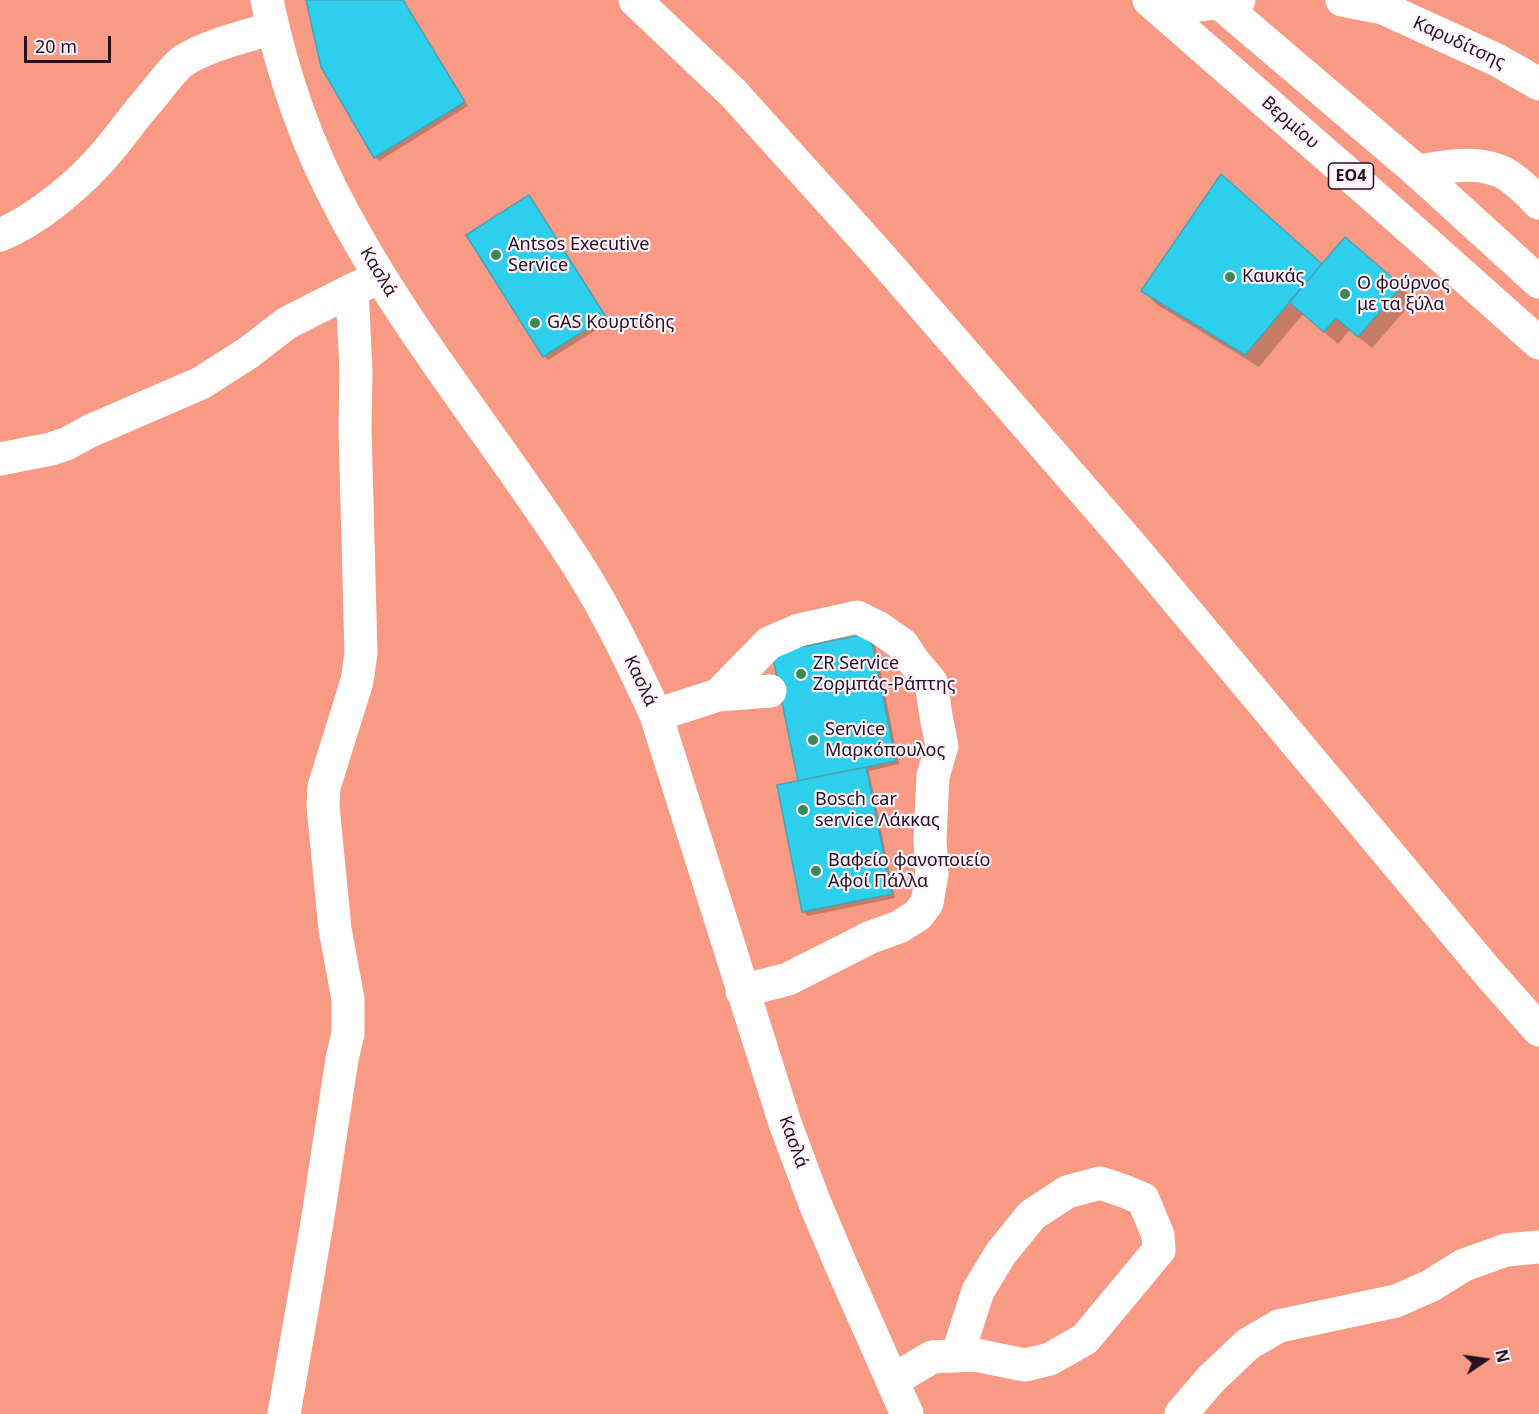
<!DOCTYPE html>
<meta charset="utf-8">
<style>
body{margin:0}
#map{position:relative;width:1539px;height:1414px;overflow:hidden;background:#f9e1f3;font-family:"Noto Sans",sans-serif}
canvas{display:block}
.north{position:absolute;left:1455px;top:1330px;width:60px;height:60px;-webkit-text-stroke:4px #fff3fc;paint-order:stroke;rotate:77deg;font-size:16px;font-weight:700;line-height:24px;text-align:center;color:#251021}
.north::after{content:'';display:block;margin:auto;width:21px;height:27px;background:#251021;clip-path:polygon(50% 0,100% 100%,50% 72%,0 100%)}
.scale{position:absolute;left:24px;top:36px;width:87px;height:27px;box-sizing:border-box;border:3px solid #251021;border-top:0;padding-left:8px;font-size:18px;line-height:21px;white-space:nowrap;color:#251021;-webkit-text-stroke:4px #fff3fc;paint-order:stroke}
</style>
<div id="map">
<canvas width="1539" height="1414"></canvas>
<div class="north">N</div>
<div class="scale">20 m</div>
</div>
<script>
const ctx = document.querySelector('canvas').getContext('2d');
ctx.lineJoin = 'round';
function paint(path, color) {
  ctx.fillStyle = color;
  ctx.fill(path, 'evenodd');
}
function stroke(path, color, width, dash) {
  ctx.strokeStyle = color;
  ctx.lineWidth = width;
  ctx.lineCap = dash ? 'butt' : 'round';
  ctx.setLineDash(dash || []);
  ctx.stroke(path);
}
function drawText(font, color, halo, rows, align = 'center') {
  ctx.font = font + ' "Noto Sans",sans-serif';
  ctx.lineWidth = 4.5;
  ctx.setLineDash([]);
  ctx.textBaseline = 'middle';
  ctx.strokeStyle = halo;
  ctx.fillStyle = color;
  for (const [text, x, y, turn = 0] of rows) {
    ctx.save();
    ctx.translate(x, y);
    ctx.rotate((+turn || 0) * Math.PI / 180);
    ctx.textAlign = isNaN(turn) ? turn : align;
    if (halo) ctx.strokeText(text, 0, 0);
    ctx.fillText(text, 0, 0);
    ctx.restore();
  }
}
paint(new Path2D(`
 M0 0H1539V1414H0Z`), '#f89a84');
paint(new Path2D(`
 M308 0H403L468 106 379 161 375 157Z
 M533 201 609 322 548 360 544 356Z
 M1322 266 1401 287 1414 300 1372 348 1350 330 1338 344 1303 314 1259 367 1156 304 1143 290Z
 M874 639 899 764 869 771 895 898 808 916 804 912 778 786 800 782Z`), '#0003');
const building = new Path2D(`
 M306 0H403L465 102 374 158 321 67Z
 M1221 174 1322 264 1245 355 1141 291Z
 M529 195 606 317 543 357 466 235Z
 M1345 237 1402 286 1358 337 1336 318 1324 332 1289 302Z
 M870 633 896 761 798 781 772 653Z
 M866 767 892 894 802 912 777 785Z`);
paint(building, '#2dcfed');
stroke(building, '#49a3b6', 1.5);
stroke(new Path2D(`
 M267 0C282 73 307 146 343 212 406 330 491 433 564 544 601 598 629 656 656 715L785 1123 814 1201 841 1265 907 1414
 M635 0 733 93 880 256 1130 544 1486 970 1539 1030
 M1342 0 1383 8 1497 60 1539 84
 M1161 10 1239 0
 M1417 171C1446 167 1475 160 1502 172 1516 179 1528 192 1539 203
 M0 235C37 220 81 183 107 152 121 136 133 118 147 102 156 92 173 68 183 61 208 45 244 37 273 28
 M0 459 51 449 66 444 90 431 201 383 248 353 287 323 352 290
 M718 695 769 643 799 630 857 617 879 628 902 644 914 662 931 682 936 716 942 746 933 776 930 840 932 874 927 903 918 915 899 927 871 937 788 979 742 991
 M656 715 718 695 770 691
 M892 1381 932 1357 975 1355 1025 1365 1050 1359 1085 1339 1159 1250 1158 1235 1143 1199 1124 1191 1100 1183 1067 1192 1032 1215 1001 1253 978 1291 957 1356
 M284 1414 317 1223 342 1059 348 1034V999L335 929 323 806 324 787 357 681 361 653 355 428 356 371 352 290 380 277
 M1181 1414 1211 1379 1248 1344 1279 1326 1396 1301 1430 1286 1464 1265 1506 1250 1539 1247`), '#fff', 33);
stroke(new Path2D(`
 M1149 0 1385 206 1539 343
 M1216 0 1417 171 1539 282`), '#fff', 33);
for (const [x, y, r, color] of [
 [496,255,6,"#388858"],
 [1230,277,6,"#388858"],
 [1345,294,6,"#388858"],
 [535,323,6,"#388858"],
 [801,674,6,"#388858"],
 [813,740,6,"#388858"],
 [803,810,6,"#388858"],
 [816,871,6,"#388858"]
]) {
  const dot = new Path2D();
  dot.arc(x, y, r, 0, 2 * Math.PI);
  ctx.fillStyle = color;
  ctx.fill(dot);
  stroke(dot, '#fff3fc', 2);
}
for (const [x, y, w] of [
 [1351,176,45]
]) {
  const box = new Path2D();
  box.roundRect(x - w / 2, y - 13, w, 26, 4.5);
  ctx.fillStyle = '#fff3fc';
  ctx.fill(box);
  stroke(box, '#251021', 1.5);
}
drawText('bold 16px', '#251021', null, [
 ["ΕΟ4",1351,176]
]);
drawText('18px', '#251021', '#fff3fc', [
 ["Καρυδίτσης",1459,43,25],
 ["Βερμίου",1290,123,41],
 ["Κασλά",378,272,59],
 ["Κασλά",640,681,65],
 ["Κασλά",793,1142,70]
]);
drawText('18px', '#251021', '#fff3fc', [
 ["Antsos Executive",508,245],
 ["Service",508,266],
 ["Καυκάς",1242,277],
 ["Ο φούρνος",1357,284],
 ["με τα ξύλα",1357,305],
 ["GAS Κουρτίδης",547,323],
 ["ZR Service",813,664],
 ["Ζορμπάς-Ράπτης",813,685],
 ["Service",825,730],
 ["Μαρκόπουλος",825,751],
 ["Bosch car",815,800],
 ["service Λάκκας",815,821],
 ["Βαφείο φανοποιείο",828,861],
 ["Αφοί Πάλλα",828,882]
], 'left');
</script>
